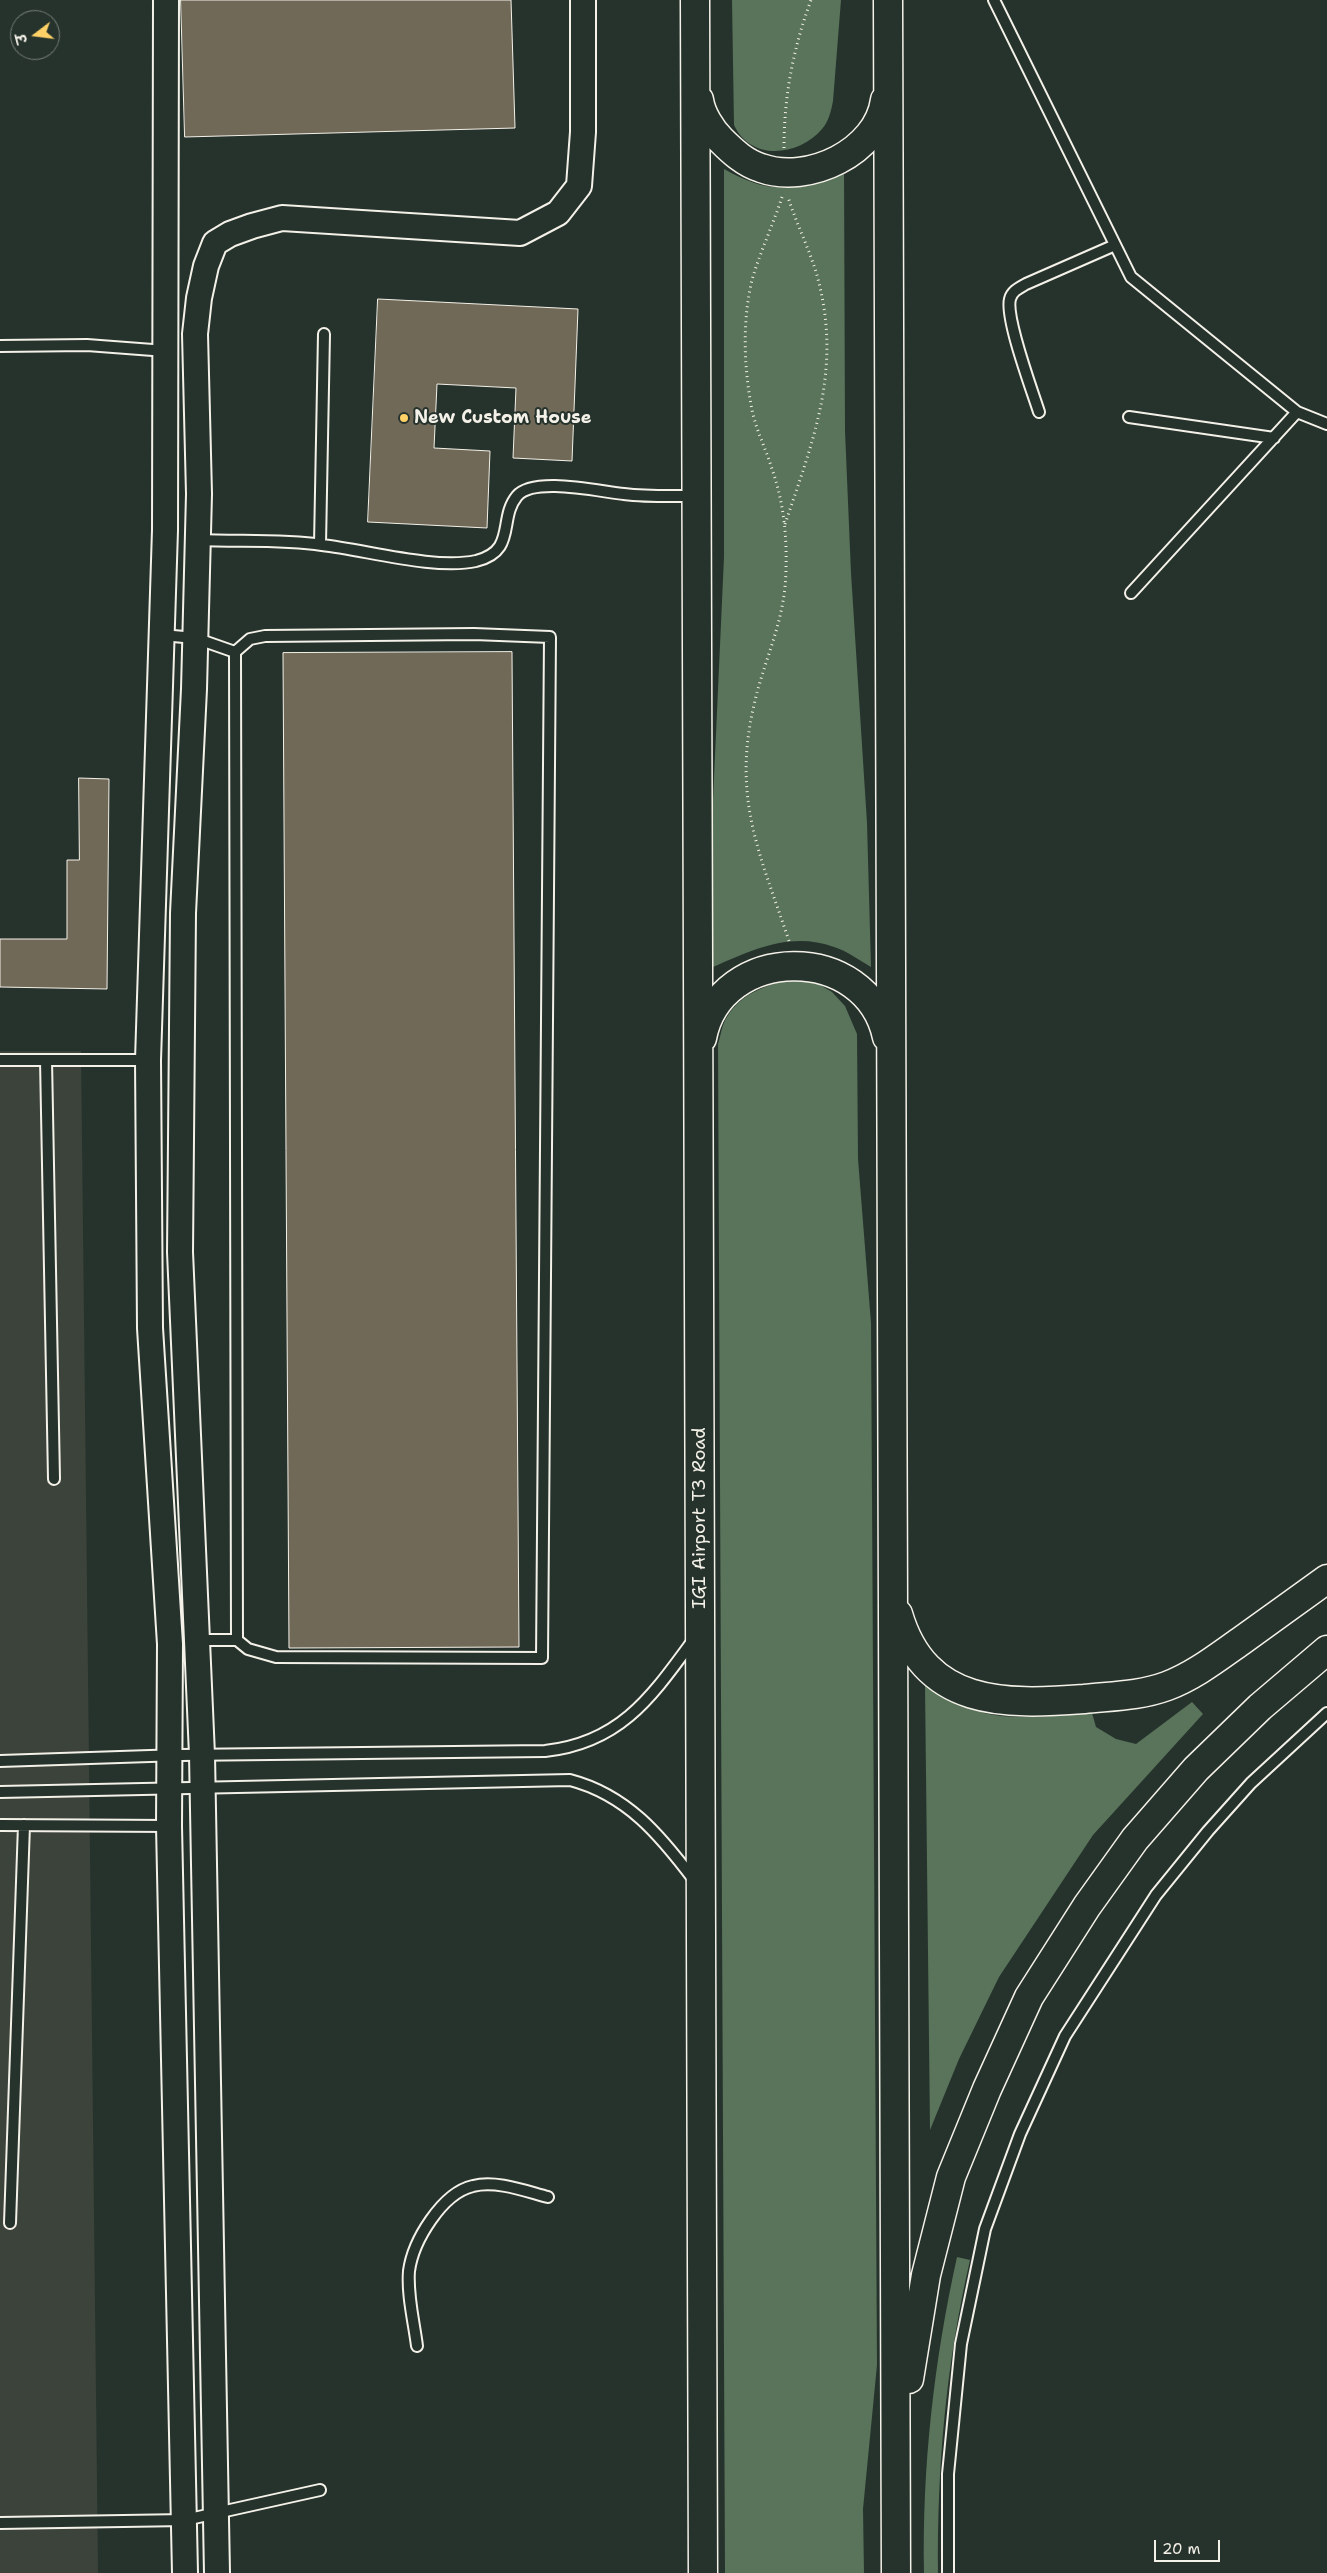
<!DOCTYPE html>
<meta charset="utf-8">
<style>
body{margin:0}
#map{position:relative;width:1327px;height:2573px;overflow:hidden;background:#26332d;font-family:"Shantell Sans","Playpen Sans Deva",sans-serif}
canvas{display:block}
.north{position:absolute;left:10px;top:10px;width:50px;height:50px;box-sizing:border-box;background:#26332d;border:1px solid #787f78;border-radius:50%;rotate:255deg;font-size:14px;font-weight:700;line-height:20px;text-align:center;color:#f4f1e8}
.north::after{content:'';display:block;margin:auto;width:18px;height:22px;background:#ffd166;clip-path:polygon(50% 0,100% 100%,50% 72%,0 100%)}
.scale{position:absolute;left:1154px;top:2540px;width:66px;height:22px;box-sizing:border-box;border:2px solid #f4f1e8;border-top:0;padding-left:6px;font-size:15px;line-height:18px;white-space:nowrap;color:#f4f1e8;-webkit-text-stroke:4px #26332d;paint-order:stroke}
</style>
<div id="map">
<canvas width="1327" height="2573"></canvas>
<div class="north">उ</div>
<div class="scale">20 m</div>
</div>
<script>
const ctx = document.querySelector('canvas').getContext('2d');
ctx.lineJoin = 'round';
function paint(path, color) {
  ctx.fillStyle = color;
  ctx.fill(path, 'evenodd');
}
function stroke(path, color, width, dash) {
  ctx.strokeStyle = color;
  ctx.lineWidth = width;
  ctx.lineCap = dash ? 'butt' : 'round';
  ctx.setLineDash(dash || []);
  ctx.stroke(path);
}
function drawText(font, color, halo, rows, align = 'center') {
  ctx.font = font + ' "Shantell Sans",sans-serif';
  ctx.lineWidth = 4;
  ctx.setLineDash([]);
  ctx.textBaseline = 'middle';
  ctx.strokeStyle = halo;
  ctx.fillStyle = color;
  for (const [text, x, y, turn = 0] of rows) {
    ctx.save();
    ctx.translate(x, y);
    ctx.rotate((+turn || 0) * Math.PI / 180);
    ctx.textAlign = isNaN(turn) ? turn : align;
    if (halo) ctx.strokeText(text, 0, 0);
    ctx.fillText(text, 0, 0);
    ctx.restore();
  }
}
paint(new Path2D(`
 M0 1051H81L98 2573H0Z`), '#3c433a');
paint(new Path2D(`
 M732 0H841L833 101C831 111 829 121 822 129 799 156 751 162 734 125Z
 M844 165 845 431 851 573 867 823 871 967C859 960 847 951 834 947 791 931 752 950 713 967L711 844 724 557V169C778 199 792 187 844 165Z
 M790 979 813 981 832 992 845 1006 857 1034 858 1159 871 1323 877 2365 863 2509 864 2573H725L718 1044C721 1035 722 1024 727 1017 741 993 766 986 790 979Z
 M925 1685C943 1695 964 1708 984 1713 1018 1721 1058 1715 1092 1713L1096 1727 1116 1739 1136 1744 1192 1702 1203 1714 1093 1835 999 1977 959 2059 930 2130Z
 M957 2257 970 2260C946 2364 937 2467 938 2573H924C922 2466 934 2361 957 2257Z`), '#59745a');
const building = new Path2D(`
 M181 0H511L515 128 185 137Z
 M378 299 578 309 572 461 513 458 516 388 437 384 434 448 490 451 487 528 368 522Z
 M512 652 519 1647 289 1648 283 653Z
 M79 778 109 779 107 989 0 987V939H67V860H79Z`);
paint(building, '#706958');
stroke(building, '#f4f1e8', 1);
const service = new Path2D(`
 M994 0 1131 277 1297 412 1327 424
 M0 346 87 345 166 351
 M1039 412C1032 390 1005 318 1010 299 1012 291 1019 288 1026 284L1115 245
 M1129 417 1274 438
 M198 540C239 542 282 539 322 545 366 550 435 570 476 561 517 551 498 519 517 496 534 476 601 492 624 494 648 497 672 496 696 496
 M320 544 324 334
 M1131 593 1297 412
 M162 635 195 638 235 652 237 1640 248 1649 276 1657 542 1658 550 637 474 634 265 636 250 639 235 652
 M0 1060H148
 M46 1060 54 1479
 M197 1640H237
 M0 1761 180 1755 545 1751C621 1743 652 1696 694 1639
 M0 1792 570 1780C627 1795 660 1835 694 1880
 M0 1825 169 1826
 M10 2223 24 1825
 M417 2346C414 2322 407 2295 409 2271 413 2241 442 2193 473 2186 496 2180 525 2191 548 2197
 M0 2523 185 2520 320 2490
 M948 2573V2474L961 2344 985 2229 1020 2134 1065 2036 1156 1895 1208 1831 1251 1783 1327 1713`);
const tertiary = new Path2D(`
 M166 0 165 530 148 1060 150 1328 170 1644 169 1826 185 2573
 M217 2573 202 1755 180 1252 183 913 194 689 199 494 195 334 199 298 206 266 215 243 230 234 252 226 282 218 520 233 558 213 579 186 583 132V0`);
const secondary = new Path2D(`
 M695 0 703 2573
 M888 0 896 2573
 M699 100C701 114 711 130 721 140 733 152 745 163 761 168 808 185 878 152 885 100
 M702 1038C720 943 867 942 887 1037
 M898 1614C925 1707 1005 1705 1084 1699 1112 1696 1140 1696 1167 1686 1194 1676 1218 1657 1241 1641 1270 1620 1298 1600 1327 1579
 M909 2379 926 2275 951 2177 987 2089 1029 1997 1087 1906 1135 1839 1196 1769 1260 1707 1327 1650`);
stroke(service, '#f4f1e8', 14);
stroke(tertiary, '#f4f1e8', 28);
stroke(secondary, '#f4f1e8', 31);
stroke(new Path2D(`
 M784 148C784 96 793 49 811 0
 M782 197C773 225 760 252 752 280 742 322 744 369 752 410 756 430 766 449 772 469 783 500 787 534 786 567 786 620 765 656 754 705 732 799 760 854 789 941
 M785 524C813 441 841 372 819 283 812 254 797 226 788 197`), '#f4f1e8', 3, [1, 4]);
stroke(service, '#26332d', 10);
stroke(tertiary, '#26332d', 24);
stroke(secondary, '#26332d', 28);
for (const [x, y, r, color] of [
 [404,418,5,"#ffd166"]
]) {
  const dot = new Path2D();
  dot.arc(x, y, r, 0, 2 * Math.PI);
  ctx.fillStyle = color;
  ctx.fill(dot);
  stroke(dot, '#26332d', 2);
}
drawText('bold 18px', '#f4f1e8', '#26332d', [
 ["New Custom House",414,418]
], 'left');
drawText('18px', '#f4f1e8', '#26332d', [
 ["IGI Airport T3 Road",700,1518,-90]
]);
</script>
